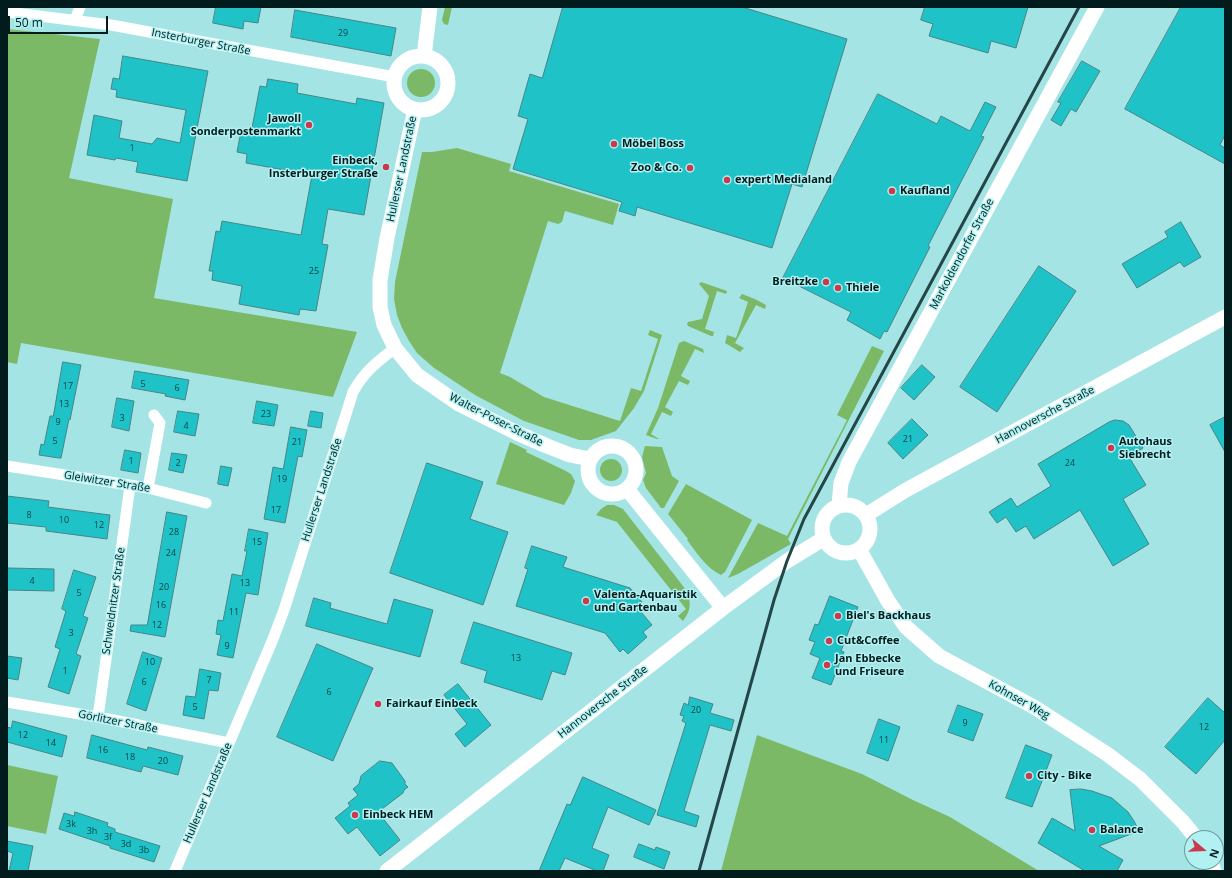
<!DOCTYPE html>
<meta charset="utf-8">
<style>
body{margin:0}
#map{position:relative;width:1232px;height:878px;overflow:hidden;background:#a5e4e5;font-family:"Open Sans",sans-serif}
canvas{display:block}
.frame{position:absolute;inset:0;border:8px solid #021b1c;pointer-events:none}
.north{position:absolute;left:1184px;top:830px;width:40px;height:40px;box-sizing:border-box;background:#b2f1f2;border:1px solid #6c9b9c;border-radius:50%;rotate:109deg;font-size:11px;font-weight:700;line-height:16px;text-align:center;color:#021b1c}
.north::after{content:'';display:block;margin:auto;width:14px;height:18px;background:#ca3a4c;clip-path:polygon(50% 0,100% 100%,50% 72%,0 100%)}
.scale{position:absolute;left:8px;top:16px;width:100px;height:18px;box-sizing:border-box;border:2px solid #021b1c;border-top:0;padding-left:5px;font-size:12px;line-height:14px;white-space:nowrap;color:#021b1c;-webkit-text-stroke:3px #b2f1f2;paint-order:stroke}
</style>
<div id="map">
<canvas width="1232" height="878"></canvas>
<div class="frame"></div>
<div class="north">N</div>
<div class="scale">50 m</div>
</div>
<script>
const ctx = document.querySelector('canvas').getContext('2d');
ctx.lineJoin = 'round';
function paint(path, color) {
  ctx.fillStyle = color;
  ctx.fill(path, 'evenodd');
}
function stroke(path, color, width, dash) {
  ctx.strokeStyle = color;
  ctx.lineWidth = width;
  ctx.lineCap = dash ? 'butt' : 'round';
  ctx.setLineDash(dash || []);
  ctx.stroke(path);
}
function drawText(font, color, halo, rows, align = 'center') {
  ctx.font = font + ' "Open Sans",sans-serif';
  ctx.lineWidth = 3;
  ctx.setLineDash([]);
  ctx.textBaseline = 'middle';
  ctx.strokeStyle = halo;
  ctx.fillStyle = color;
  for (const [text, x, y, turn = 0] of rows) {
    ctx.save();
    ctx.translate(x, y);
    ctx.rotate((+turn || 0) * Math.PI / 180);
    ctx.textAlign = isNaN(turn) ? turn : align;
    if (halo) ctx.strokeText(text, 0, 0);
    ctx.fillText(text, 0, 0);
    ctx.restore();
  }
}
paint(new Path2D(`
 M445 7H452L448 25 444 24 442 20Z
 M7 29 100 39 69 178 173 199 154 298 357 332 333 397 21 343 17 364 7 362Z
 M407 83a14 14 0 1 1 28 0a14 14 0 1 1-28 0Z
 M457 148 511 164 509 171 619 204 613 225 565 211 562 222 558 224 548 221 500 373 510 377 544 397 620 421 631 388 641 391 658 339 648 335 650 330 662 335 644 391 634 408 616 431 591 440H579L524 421 475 395 434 368 417 353 409 341 402 328 397 315 394 299 395 282 422 152H432Z
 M701 282 727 291 726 294 717 291 705 329 714 332 713 336H711L688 326 687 324 688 322 702 319 709 296 700 285 699 284Z
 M742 294 755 299 766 305 765 309 756 305 735 343 744 348 740 352 725 343 727 335 736 338 748 302 739 298Z
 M684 341 703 349 704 353 695 349 681 376 690 381 688 385 679 381 665 407 673 412 671 416 662 412 651 434 659 439H657L646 435 658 408 679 343Z
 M872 346 884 351 788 539 791 544 738 574 728 578 758 523 787 536 847 420 837 415Z
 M510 442 527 450 526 452 566 471 571 474 575 481 571 493 564 505 496 484Z
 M645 446 662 447 672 476 679 481 664 508H661L646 488 643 480 646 473 642 457Z
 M600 470a11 11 0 1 1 22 0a11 11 0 1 1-22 0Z
 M686 484 752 520 725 572 721 575C706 568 697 553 687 540L688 539 668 514Z
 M607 505H614L623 509 683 586C691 599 693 608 683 621L678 616 686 609 617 522 596 515 601 509Z
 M757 735 862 774 913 800 950 817 1039 871H721Z
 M7 765 58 776 46 834 7 826Z`), '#7cb966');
const building = new Path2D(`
 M216 7H261L258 23 244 21 243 29 213 23Z
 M563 7H742L847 39 802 187 792 184 772 248 637 207 635 216 626 213 619 211 622 202 513 169 528 119 518 116 530 74 542 78Z
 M925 7H1028L1016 48 991 41 988 53 929 36 933 24 921 20Z
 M1181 7H1225V135L1220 145 1225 148V164L1125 109Z
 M295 10 396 28 391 56 291 37Z
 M123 56 208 71 187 181 136 172 138 162 116 158 115 160 87 155 94 115 122 121 119 138 152 144 157 138 180 143 186 110 116 97 117 90 111 89 113 78 119 79Z
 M1082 61 1100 71 1076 112 1071 109 1061 126 1051 120 1061 103 1058 102Z
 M268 79 298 84 297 93 356 104 357 98 384 103 364 215 328 209 322 244 328 245 316 311 300 309 299 315 239 304 242 286 212 280 213 271H209L216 231 220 232 222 221 301 235 312 175 246 163 247 154 237 152 241 131 251 133 260 86 266 87Z
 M878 94 937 124 941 116 970 131 985 102 996 107 981 136 984 137 928 246 930 247 887 332 884 331 880 339 847 320 851 312 783 278Z
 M1181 222 1201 257 1184 267 1180 262 1137 288 1122 264 1168 237 1165 232Z
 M1039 266 1076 291 997 412 960 387Z
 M63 362 81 365 70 420 69 419 61 458H59L39 455 41 444 44 445 50 416H53Z
 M922 365 935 377 914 400 901 388Z
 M135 371 189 380 185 400 165 396 166 394 132 388Z
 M117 398 134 401 129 431 112 427Z
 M257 401 278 405 274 426 253 423Z
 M178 411 199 414 195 436 174 432Z
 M311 411 323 413 321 428 308 426Z
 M1225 417V452L1210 425Z
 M912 419 928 435 903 459 888 443Z
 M1115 420 1123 421 1129 425 1143 448 1129 457 1146 485 1123 499 1149 544 1113 566 1080 510 1034 539 1026 526 1016 532 1006 517 997 523 989 512 1011 498 1017 507 1051 486 1038 464 1109 422Z
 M291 427 307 430 302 457 298 456 285 523 264 519 273 467 283 469Z
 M125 450 141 453 138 473 121 470Z
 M172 453 187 455 183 473 169 470Z
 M427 463 483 482 470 519 508 532 483 605 390 573Z
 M221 466 232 468 228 486 218 484Z
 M7 496 49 501 48 507 110 515 107 539 46 531V527L7 523Z
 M167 512 187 516 165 637 130 631 131 625H147Z
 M249 529 268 533 258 595 246 593 233 658 217 655 221 635 216 634 218 620 223 621 232 574 242 576 247 551H245Z
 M532 546 567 557 563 567 630 588 642 602 636 606 652 625 643 632 647 637 628 654 623 649 620 652 605 633 516 606 528 569 525 568Z
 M7 568 54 569V591L7 590Z
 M74 570 96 577 83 616 88 618 76 654 81 656 69 694 48 687 60 649 55 647 66 611 62 609Z
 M830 596 858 607 841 651 844 652 831 685 812 678 820 658 810 654 815 642 809 640 815 624 818 625Z
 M314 598 331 603 330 608 387 624 394 599 433 610 420 657 306 626Z
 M474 622 572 653 565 675 552 671 542 700 484 682 487 671 461 663Z
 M317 644 373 668 333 761 277 737Z
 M143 652 162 658 146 711 127 704Z
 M7 656 22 658 18 680 7 678Z
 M200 669 221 673 218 691 209 690 204 719 183 715 186 696 195 697Z
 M458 684 491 725 465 747 455 734 467 724 444 695Z
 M690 697 713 704 710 713 734 720 731 731 710 725 684 811 699 816 696 827 657 815 686 723 682 721 684 716 680 715 684 703 688 705Z
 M1208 698 1225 713V740L1196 774 1165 747Z
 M958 705 983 714 973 741 948 732Z
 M879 719 900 727 888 761 867 753Z
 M13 721 67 736 62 757 7 742V727L11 728Z
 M92 735 147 750 148 747 183 756 178 775 143 766 141 772 87 758Z
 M1026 745 1052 755 1032 807 1006 798Z
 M380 761 392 763 405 781V784L408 787 404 790 403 793 378 812 400 840 380 856 357 827 348 834 335 818 350 806 348 803 358 795 353 789 359 784 361 776Z
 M583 777 656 810 649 825 608 807 592 848 609 855 603 871H597L565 858 559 871H539L567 804 570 805Z
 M1081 789 1092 791 1112 798 1128 812 1134 821 1139 831 1099 846 1123 860 1117 871H1085L1038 843 1052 818 1075 831 1070 790Z
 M75 812 108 823 107 826 115 829V832L160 846 154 862 110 848V846L59 829 64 813 74 816Z
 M7 841 33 846 28 871H9L13 853 7 851Z
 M639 844 655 850 656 847 670 852 664 869 634 857Z`);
paint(building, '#1ec2c7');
stroke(building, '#488587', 1);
stroke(new Path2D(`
 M7 12 111 25 395 77
 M75 20 80 7
 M7 466 148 488 206 503
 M148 488 160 423 154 415
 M7 702 98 717 229 743
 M98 717 130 486
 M175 871 273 639 284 610 353 392C364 372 377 362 395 348`), '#fff', 11);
stroke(new Path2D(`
 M424 56 430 7
 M394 83a27 27 0 1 1 54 0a27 27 0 1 1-54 0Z
 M415 109 387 238 380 280V307L384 325 395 348 417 375 459 404 517 433 547 446 570 455 590 459
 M588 470a24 24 0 1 1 48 0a24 24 0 1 1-48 0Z
 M627 489 723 608
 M822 529a24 24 0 1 1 48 0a24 24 0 1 1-48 0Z
 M839 505 841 483 849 462 1097 7
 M866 515 906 490 1225 317
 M859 549 888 601 906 627 939 656 1034 707 1107 754 1140 779 1183 822 1196 838
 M1211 862 1214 871
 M387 871 723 608 787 561 823 539`), '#fff', 15);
stroke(new Path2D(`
 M699 871 774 600 787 561 804 519 1079 7`), '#254647', 3);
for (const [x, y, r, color] of [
 [309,125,4,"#ca3a4c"],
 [614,144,4,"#ca3a4c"],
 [386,167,4,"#ca3a4c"],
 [690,168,4,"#ca3a4c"],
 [727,180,4,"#ca3a4c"],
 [892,191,4,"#ca3a4c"],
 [826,282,4,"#ca3a4c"],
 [838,288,4,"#ca3a4c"],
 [1111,448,4,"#ca3a4c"],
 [586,601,4,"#ca3a4c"],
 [838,616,4,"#ca3a4c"],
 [829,641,4,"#ca3a4c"],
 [827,665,4,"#ca3a4c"],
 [378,704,4,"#ca3a4c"],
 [1029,776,4,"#ca3a4c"],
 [355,815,4,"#ca3a4c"],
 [1092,830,4,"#ca3a4c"]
]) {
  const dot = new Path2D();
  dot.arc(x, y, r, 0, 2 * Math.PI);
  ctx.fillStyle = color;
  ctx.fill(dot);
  stroke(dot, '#b2f1f2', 1.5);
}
drawText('9px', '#094547', null, [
 ["29",343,33],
 ["1",132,148],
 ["25",314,271],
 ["5",143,384],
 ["17",68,386],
 ["6",177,388],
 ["13",64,404],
 ["23",266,414],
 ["3",122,418],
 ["9",58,422],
 ["4",186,426],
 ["21",908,439],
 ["5",55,441],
 ["21",297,442],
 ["1",131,461],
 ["2",178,463],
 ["24",1070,463],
 ["19",282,479],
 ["17",276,510],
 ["8",29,515],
 ["10",64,520],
 ["12",99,525],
 ["28",174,532],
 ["15",257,542],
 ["24",171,553],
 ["4",32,581],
 ["13",245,583],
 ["20",164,587],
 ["5",79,593],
 ["16",161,605],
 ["11",234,612],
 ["12",157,625],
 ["3",71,633],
 ["9",227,646],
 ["13",516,658],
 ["10",150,662],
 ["1",65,671],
 ["7",209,680],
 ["6",144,682],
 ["6",329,692],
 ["5",195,707],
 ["20",696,710],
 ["9",965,723],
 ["12",1204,727],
 ["12",23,735],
 ["11",884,740],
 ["14",51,743],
 ["16",103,750],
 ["18",130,757],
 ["20",163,761],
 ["3k",71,824],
 ["3h",92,831],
 ["3f",108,837],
 ["3d",126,844],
 ["3b",144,850]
]);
drawText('11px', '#021b1c', '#b2f1f2', [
 ["Insterburger Straße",201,42,11],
 ["Hullerser Landstraße",402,169,-78],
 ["Markoldendorfer Straße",962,254,-62],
 ["Hannoversche Straße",1045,415,-28],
 ["Walter-Poser-Straße",496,420,27],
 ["Gleiwitzer Straße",107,482,9],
 ["Hullerser Landstraße",322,490,-72],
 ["Schweidnitzer Straße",114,601,-82],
 ["Kohnser Weg",1019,700,29],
 ["Hannoversche Straße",603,702,-38],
 ["Görlitzer Straße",118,722,11],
 ["Hullerser Landstraße",208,793,-67]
]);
drawText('bold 11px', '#021b1c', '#b2f1f2', [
 ["Jawoll",301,119,"right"],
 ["Sonderpostenmarkt",301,132,"right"],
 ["Möbel Boss",622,144],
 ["Einbeck,",378,161,"right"],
 ["Insterburger Straße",378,174,"right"],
 ["Zoo & Co.",682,168,"right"],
 ["expert Medialand",735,180],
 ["Kaufland",900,191],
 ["Breitzke",818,282,"right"],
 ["Thiele",846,288],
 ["Autohaus",1119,442],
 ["Siebrecht",1119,455],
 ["Valenta-Aquaristik",594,595],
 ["und Gartenbau",594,608],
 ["Biel's Backhaus",846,616],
 ["Cut&Coffee",837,641],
 ["Jan Ebbecke",835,659],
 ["und Friseure",835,672],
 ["Fairkauf Einbeck",386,704],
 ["City - Bike",1037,776],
 ["Einbeck HEM",363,815],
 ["Balance",1100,830]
], 'left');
</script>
